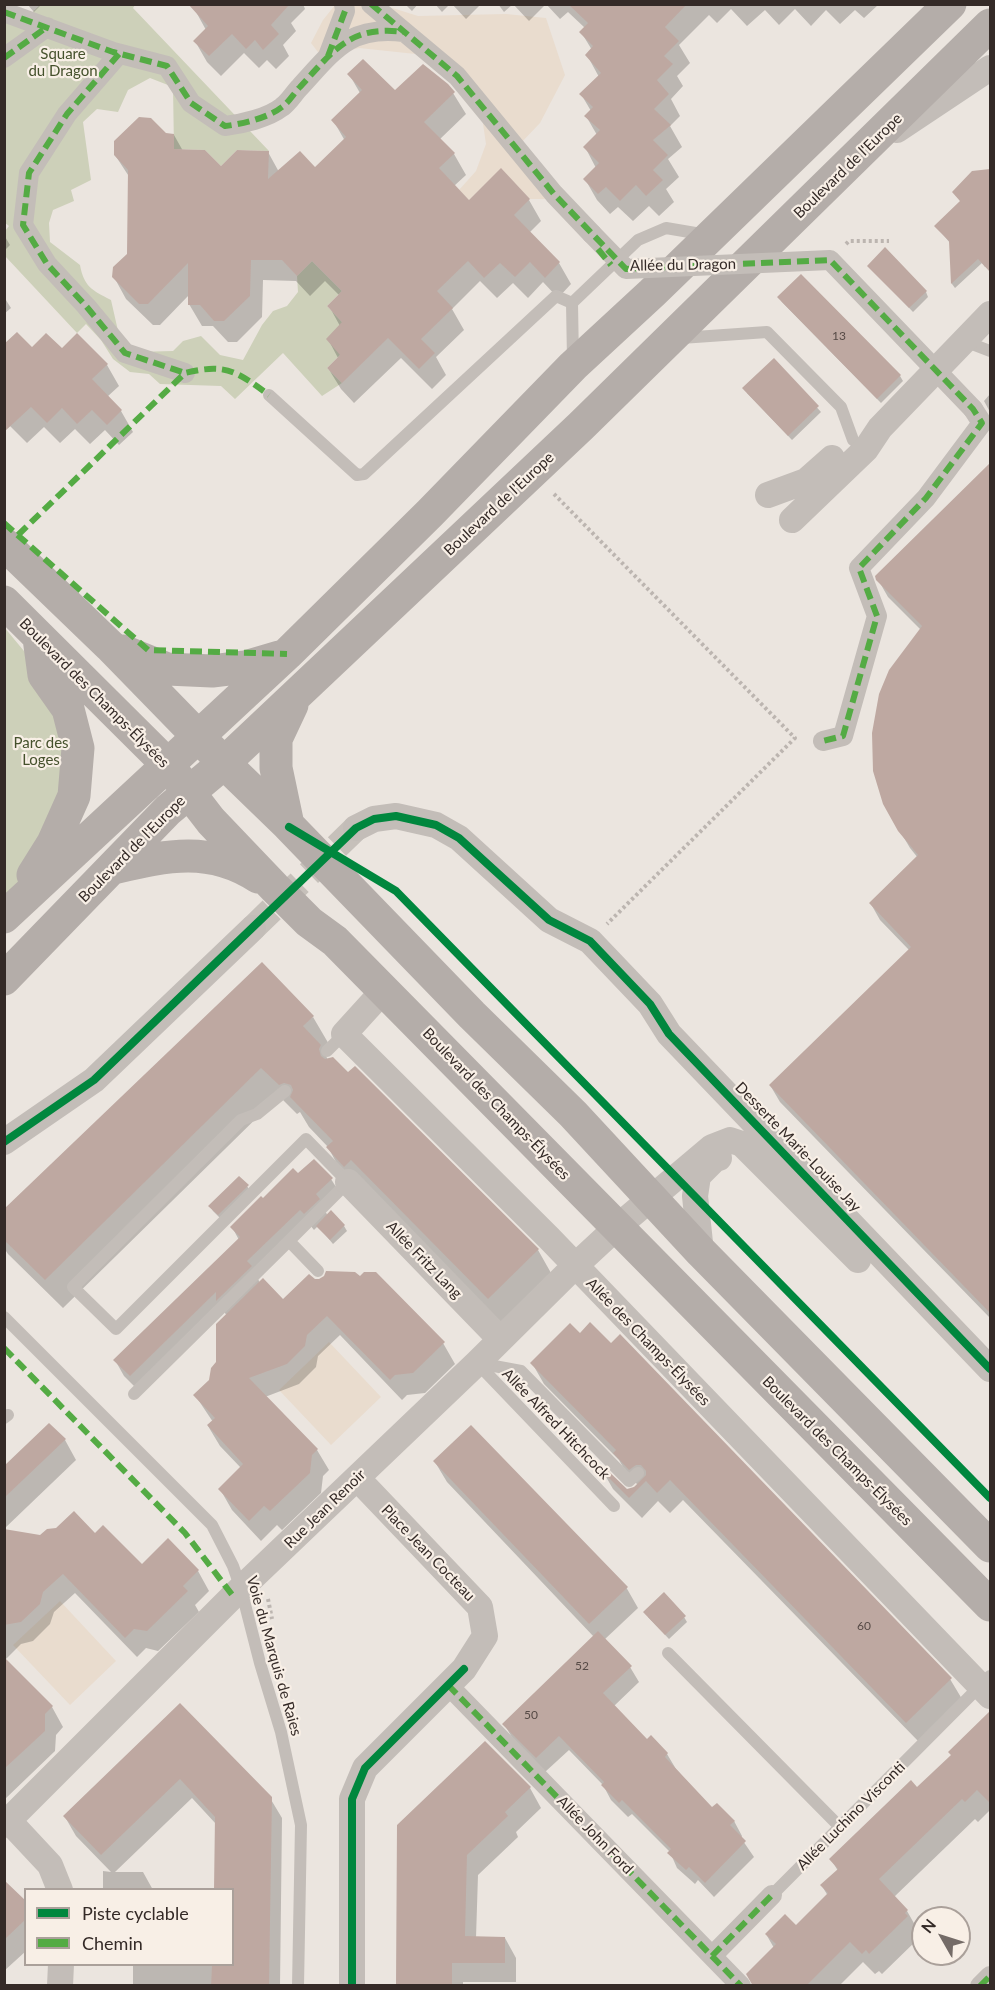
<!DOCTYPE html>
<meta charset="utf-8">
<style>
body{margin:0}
#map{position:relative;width:995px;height:1990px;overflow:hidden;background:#ebe5df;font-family:Lato,sans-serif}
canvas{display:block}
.frame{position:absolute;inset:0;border:6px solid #342a27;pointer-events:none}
.legend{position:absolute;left:24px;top:1888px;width:210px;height:78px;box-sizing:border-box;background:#f8efe6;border:2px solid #aaa09a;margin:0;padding:8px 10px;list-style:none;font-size:18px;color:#342a27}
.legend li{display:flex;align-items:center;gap:12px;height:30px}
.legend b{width:30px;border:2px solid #aaa09a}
.north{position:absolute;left:911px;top:1906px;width:60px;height:60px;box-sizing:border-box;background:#f8efe6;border:2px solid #aaa09a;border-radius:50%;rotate:309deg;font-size:16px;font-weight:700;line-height:24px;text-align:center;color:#342a27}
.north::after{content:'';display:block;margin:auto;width:21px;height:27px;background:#746b67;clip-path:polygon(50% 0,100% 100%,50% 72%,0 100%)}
</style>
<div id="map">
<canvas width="995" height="1990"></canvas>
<div class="frame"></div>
<ul class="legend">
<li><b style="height:8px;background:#00873e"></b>Piste cyclable</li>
<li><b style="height:8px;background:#54ab44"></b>Chemin</li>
</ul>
<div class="north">N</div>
</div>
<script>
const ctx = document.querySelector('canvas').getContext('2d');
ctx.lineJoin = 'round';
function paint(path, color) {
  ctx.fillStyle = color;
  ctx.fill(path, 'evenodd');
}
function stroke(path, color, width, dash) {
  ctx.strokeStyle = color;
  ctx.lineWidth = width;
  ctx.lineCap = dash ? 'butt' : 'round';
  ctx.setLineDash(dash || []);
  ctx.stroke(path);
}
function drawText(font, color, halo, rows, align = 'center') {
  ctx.font = font + ' Lato,sans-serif';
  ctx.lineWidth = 4.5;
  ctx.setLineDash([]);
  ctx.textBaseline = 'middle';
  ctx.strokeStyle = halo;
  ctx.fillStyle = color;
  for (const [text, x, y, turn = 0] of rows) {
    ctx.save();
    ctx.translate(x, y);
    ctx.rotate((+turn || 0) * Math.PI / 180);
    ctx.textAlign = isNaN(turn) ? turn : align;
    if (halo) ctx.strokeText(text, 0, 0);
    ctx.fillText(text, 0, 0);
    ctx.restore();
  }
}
paint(new Path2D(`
 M40 5H135L133 8 269 151 237 150 221 166 205 150 174 149 173 87 150 78 128 90 118 112 97 109 83 122 91 180 71 190 74 201 53 210 49 223 50 242 80 265C84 287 92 290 111 300L121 344 135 352 173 351 183 341 201 336 220 355 243 360 262 325 273 311 287 306 298 292 297 276 312 261 342 291 327 306 342 322 340 355 327 368 342 383 322 396 283 353 235 399 221 386 160 384 149 374 130 372 113 359 101 340 86 324 77 333 5 256V231L9 226 4 222 5 8 20 24Z
 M4 627 44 675 78 748 4 917Z`), '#cdd0b9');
paint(new Path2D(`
 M335 5H383L418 16 506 14 546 18 565 75 540 123 520 144 548 199H530L501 169 469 200 459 190 476 171 486 144 481 110 425 55 359 48 328 56H321L311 43 323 20Z
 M329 1342 381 1397 331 1445 279 1390Z
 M60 1601 116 1661 70 1705 13 1645Z`), '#e9dcce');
paint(new Path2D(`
 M27 4H42L34 12Z
 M198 4H303L305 9 291 23 296 31 283 45 289 56 276 69 267 60 259 68 244 53 221 76 207 62 195 41 206 30 195 10Z
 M405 4H418L412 11Z
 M435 4H450L442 12Z
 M452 4H481L466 19Z
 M498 4H513L504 12Z
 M513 4H546L529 21Z
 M546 4H878V5L864 18 855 10 840 24 826 10 811 26 795 9 779 25 765 10 747 26 731 9 717 23 709 15 679 45 690 63 677 76 683 86 671 99 680 116 670 126 682 147 668 159 679 177 666 189 674 202 659 216 649 206 633 221 618 207 610 214 597 200 585 179 596 168 585 147 597 135 586 116 591 111 581 94 599 77 587 55 592 50 581 32 585 28 568 12 560 19Z
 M349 74 395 92 453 93 466 114 439 140 454 154 466 175 454 186 469 202 501 171 529 200 541 221 529 233 559 263 571 284 558 298 543 282 528 298 513 283 497 298 480 281 452 309 464 330 436 357 446 375 432 389 401 358 354 403 341 389 328 368 338 358 328 339 340 326 329 306 340 296 325 281 310 296 296 281 263 280 262 317 237 342H228L213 326H202L189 304V295L160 325H153L126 299 114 277 128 254 130 178 115 155 165 135H174L183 151 221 169 268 152 279 172 315 169 345 141 333 120 360 93Z
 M990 171V262L985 267 982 263 955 288 952 284 950 243 936 226 961 202 954 193 973 173Z
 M4 235 10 245 4 251Z
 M869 266 926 292 928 297 913 312Z
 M801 276 900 376 903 381 881 403 782 302 779 297Z
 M4 297 11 308 4 314Z
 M32 349 62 351 107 365 119 386 107 397 121 411 133 432 119 445 105 430 90 444 75 429 60 443 44 427 27 443 4 420Z
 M774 360 821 412 792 440 747 393Z
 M990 394V412L984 401Z
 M990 465V1318L780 1102 770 1085 909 950 880 920 871 904 918 858 910 848 884 804 921 630 888 597 876 576Z
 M313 1017 330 1046 324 1052 328 1060 348 1074 355 1068 538 1250 555 1280 506 1327 344 1177 328 1147 309 1127 300 1112 297 1114 279 1096 63 1308 8 1254 4 1248V1211Z
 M298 1175 331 1179 341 1195 325 1211 328 1216 344 1226 347 1231 333 1244 318 1226 314 1230 310 1225 257 1277 260 1283 283 1301 315 1280 443 1343 455 1364 425 1393 407 1395 402 1400 340 1335 318 1356 316 1367 299 1384 265 1397 317 1450 329 1470 323 1476 321 1493 282 1530 277 1525 261 1541 232 1510 220 1489 241 1468 220 1446 208 1426 213 1422 195 1395 211 1380 218 1363 227 1316 223 1310 140 1392 124 1376 115 1360 239 1240 232 1227 263 1200Z
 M247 1186 250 1191 221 1219 213 1211 210 1206Z
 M532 1363 950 1679 962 1699 919 1742 683 1500 670 1513 658 1501 642 1518 613 1489 601 1468 627 1491 638 1485 627 1474 619 1460 544 1384Z
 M49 1425 65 1440 76 1460 4 1529V1469Z
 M435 1462 626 1587 638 1608 604 1640 630 1667 639 1682 614 1706 647 1741 667 1754 676 1769 712 1809 734 1821 742 1836 741 1838 754 1857 714 1897 698 1880 695 1884 677 1868 670 1852 632 1814 628 1817 611 1800 603 1785 569 1750 545 1772 513 1739 504 1724 594 1637 447 1482Z
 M4 1530 41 1537 95 1535 142 1566 168 1540 198 1571 209 1591 195 1605 199 1612 158 1651 146 1648 137 1657 75 1593 54 1612 50 1624 33 1641 21 1644 5 1660 52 1707 63 1727 56 1735 55 1751 4 1800Z
 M648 1617H684L687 1622 669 1639Z
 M180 1705 270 1798 282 1818 280 1986H133V1964H232V1890L216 1824 192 1798 115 1872H143L153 1890H103V1871L111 1872 76 1836 65 1817Z
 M984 1720 990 1727V1810L978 1822 975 1819 894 1897 907 1911 919 1932 917 1934 919 1938 882 1974 879 1971 875 1974 863 1962 839 1986H754L774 1948 766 1934 796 1927 828 1896 822 1886 838 1871 831 1859 917 1790 952 1756Z
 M485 1743 530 1788 541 1808 516 1832 518 1837 478 1875 476 1938H505L516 1958V1982H463V1986H397Z
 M4 1887 26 1903V1951L4 1971Z`), '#0003');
paint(new Path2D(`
 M188 4H290L271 25 279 34 263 50 255 40 246 49 232 34 209 56 193 41 208 26Z
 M568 4H687L665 27 679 41 664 56 673 64 657 80 669 94 654 109 671 125 653 140 668 155 653 170 663 180 646 196 636 185 620 201 606 187 598 194 583 179 599 163 583 147 600 130 584 116 593 107 579 94 601 73 585 55 593 46 579 32 588 23Z
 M363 59 395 90 423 64 448 84 455 92 424 122 455 153 439 168 469 200 501 168 530 199 514 215 560 262 545 278 530 262 515 277 500 263 484 278 468 261 437 291 453 308 421 339 435 353 419 369 388 338 342 383 327 368 340 355 326 339 342 322 327 306 342 291 312 261 297 276 282 260H251L250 296 224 321H214L200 305H188V263L148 304H139L112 277 113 267 127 254 128 170 114 155V141L139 117 151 118 166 133 174 134V149L205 150 221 166 237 150 269 151 268 179 300 151 315 167 346 137 331 120 362 90 347 74Z
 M990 169V272L978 259 951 284 949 241 934 226 960 201 952 192 972 171Z
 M885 247 927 291 909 308 867 266Z
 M801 274 901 375 877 399 777 297Z
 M17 332 32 347 46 333 62 348 77 333 108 364 92 379 122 410 107 425 92 410 77 424 62 408 47 423 31 407 4 432V344Z
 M774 358 819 406 788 436 742 388Z
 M990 463V1313L769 1085 911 947 869 903 918 855 898 831 883 804 873 771 872 733 879 694 889 670 922 626 876 580 875 576Z
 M262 962 314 1016 303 1026 321 1045 319 1049 321 1056 325 1059 333 1057 348 1072 355 1066 539 1249 488 1299 351 1160 344 1167 326 1147 333 1141 290 1097 293 1090 291 1085 284 1083 279 1085 261 1068 45 1280 4 1240V1209Z
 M314 1159 333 1178 316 1194 320 1199 304 1214 300 1210 247 1261 252 1266 216 1301V1292L130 1376 113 1360 240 1237 230 1227 261 1196 263 1198 293 1168 298 1173Z
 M239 1176 249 1185 218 1215 208 1206Z
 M331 1210 345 1225 330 1240 316 1226Z
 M326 1271 355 1272 360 1276 364 1272H376L445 1342 413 1373 395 1375 390 1380 327 1316 307 1335 305 1346 287 1364 249 1378 318 1449 312 1455 310 1473 270 1511 264 1506 249 1521 218 1489 243 1464 207 1425 215 1418 193 1395 209 1380 211 1368 216 1362V1324L263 1278 283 1299 309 1274 315 1279H319L324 1276Z
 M590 1322 611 1343 620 1334 952 1678 906 1723 670 1480 657 1493 646 1481 629 1498 599 1468 602 1465 627 1489 634 1487 646 1475V1471L641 1465H636L629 1470 613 1453 616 1450 530 1363 570 1323 580 1333Z
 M49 1423 66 1439 4 1498V1466Z
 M471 1425 628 1587 589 1624 433 1461Z
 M74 1511 95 1533 103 1525 142 1564 168 1538 199 1570 183 1586 188 1591 147 1631 134 1629 125 1638 63 1574 43 1592 40 1604 21 1622 4 1625V1529L40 1535 47 1529 56 1528Z
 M664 1592 686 1616 665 1635 643 1612Z
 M598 1631 632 1666 603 1693 647 1739 651 1735 668 1753 665 1757 712 1807 717 1803 735 1821 730 1825 746 1841 705 1883 689 1867 686 1870 667 1853 671 1849 622 1800 619 1803 601 1785 604 1782 559 1736 536 1758 502 1724Z
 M4 1657 53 1706 45 1714V1731L4 1769Z
 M180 1703 272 1797 269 1986H211L212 1965H232V1890H214L215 1817 180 1779 101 1855 63 1816Z
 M990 1711V1803L977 1790 965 1802 962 1799 879 1879 908 1910 905 1913 908 1916 869 1954 866 1950 862 1954 850 1942 806 1986H753L746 1974 776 1944 765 1934 785 1914 796 1925 828 1893 820 1885 838 1869 829 1859 911 1780 917 1787 951 1755 948 1752Z
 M485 1741 531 1787 505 1812 508 1816 467 1855 465 1936 505 1937V1963H452V1986H396L397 1825Z
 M4 1880 26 1901V1919L4 1940Z`), '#bea8a1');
stroke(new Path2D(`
 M253 928 356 828`), '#c6c0ba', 26, [26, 13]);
stroke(new Path2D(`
 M846 244 849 241H889
 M554 494 795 738 607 924
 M268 1599 272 1619`), '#bcb5b0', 4, [3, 3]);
stroke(new Path2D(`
 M681 338 767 332 841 407 853 440
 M964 341 990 351
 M573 360 572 303 638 240 666 228 707 235
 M269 395 357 475 364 474 556 296 572 303
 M327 1051 344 1034
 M285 1091 257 1114 241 1120 73 1287 116 1329 306 1139 348 1182 289 1241 318 1271
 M4 1317 212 1525 233 1566 241 1589 260 1663 281 1732 301 1825 298 1986
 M477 1363 614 1506
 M478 1363 521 1371 629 1481 638 1473
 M134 1394 289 1241
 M4 1418 8 1415
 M668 1653 840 1827
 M772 1895 990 1676`), '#c3bdb8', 12);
stroke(new Path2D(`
 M371 4 457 76 554 194 592 234
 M4 12 113 52 167 66 191 103 225 126C242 124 268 118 282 107 289 102 294 93 300 87 334 50 350 25 404 32
 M119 54 67 114 29 173 23 225 47 264 86 306 125 353 185 373
 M328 56 345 11 344 4
 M4 58 47 27
 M823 741 843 736 877 616 859 568 926 498 982 423 973 409
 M448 1685 741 1986
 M712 1956 772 1895
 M980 1986 990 1976`), '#c3bdb8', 20);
stroke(new Path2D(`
 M897 130 990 68
 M768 495 806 481 832 458
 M792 520 866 449 880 428 990 314
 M356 828 374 819 396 816 436 825 459 838 549 920 590 941 650 1004 669 1034 990 1369
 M384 990 344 1034 549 1238 990 1696
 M4 1142 94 1080 253 928
 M348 1182 500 1339
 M701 1252 695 1196 698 1176 716 1158H719
 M9 1821 50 1865 60 1890
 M4 1825 233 1596 477 1363 575 1266 616 1228 712 1147 730 1140 742 1144 858 1260
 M60 1986 61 1964
 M352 1986V1799L365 1768 464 1669 485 1636 480 1607 357 1478`), '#c3bdb8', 26);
stroke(new Path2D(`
 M4 544 110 646 224 763 288 825 472 1015 573 1114 701 1252 990 1546
 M4 602 167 764 211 821 275 888 309 922 335 941 990 1605
 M123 651 167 669 212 671 245 667 279 657
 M288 825 276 768V739L292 705
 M113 868C165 856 209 845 258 877
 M33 875 53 843 74 796 78 748 68 709 44 675 39 638
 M4 917 287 654 430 513 573 366 652 293 950 4
 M4 979 168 810 224 763 581 426 990 25`), '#b4ada9', 33);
stroke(new Path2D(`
 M592 234 626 269 830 260 973 409`), '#c3bdb8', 20);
stroke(new Path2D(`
 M371 4 457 76 554 194 626 269 830 260 973 409 982 423 926 498 859 568 877 616 843 736 823 741
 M4 12 113 52 167 66 191 103 225 126C242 124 268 118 282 107 289 102 294 93 300 87 334 50 350 25 404 32
 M119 54 67 114 29 173 23 225 47 264 86 306 125 353 185 373
 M328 56 345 11 344 4
 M4 58 47 27
 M598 249 611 265
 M4 523 148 650 287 654
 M18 535 185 373C226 363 236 371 269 395
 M4 1348 185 1533 233 1596
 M448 1685 741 1986
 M712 1956 772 1895
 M980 1986 990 1976`), '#54ab44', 6, [12, 6]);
stroke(new Path2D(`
 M289 827 396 891 990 1498
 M4 1142 94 1080 356 828 374 819 396 816 436 825 459 838 549 920 590 941 650 1004 669 1034 990 1369
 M352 1986V1799L365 1768 464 1669`), '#00873e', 8);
drawText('12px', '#564a46', null, [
 ["13",839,336],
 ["60",864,1626],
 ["52",582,1666],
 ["50",531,1715]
]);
drawText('15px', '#45512c', '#f8efe6', [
 ["Square",63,54],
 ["du Dragon",63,71],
 ["Parc des",41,743],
 ["Loges",41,760]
]);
drawText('15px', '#342a27', '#f8efe6', [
 ["Boulevard de l'Europe",848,166,-44],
 ["Allée du Dragon",683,265,-1],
 ["Boulevard de l'Europe",499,504,-43],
 ["Boulevard des Champs-Élysées",94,693,45],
 ["Boulevard de l'Europe",132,849,-45],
 ["Boulevard des Champs-Élysées",496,1104,46],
 ["Desserte Marie-Louise Jay",798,1147,46],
 ["Allée Fritz Lang",424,1260,46],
 ["Allée des Champs-Élysées",648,1342,46],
 ["Allée Alfred Hitchcock",556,1424,46],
 ["Boulevard des Champs-Élysées",837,1451,45],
 ["Rue Jean Renoir",325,1509,-44],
 ["Place Jean Cocteau",428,1553,46],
 ["Voie du Marquis de Raies",274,1656,74],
 ["Allée Luchino Visconti",851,1816,-45],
 ["Allée John Ford",595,1835,46]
]);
</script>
